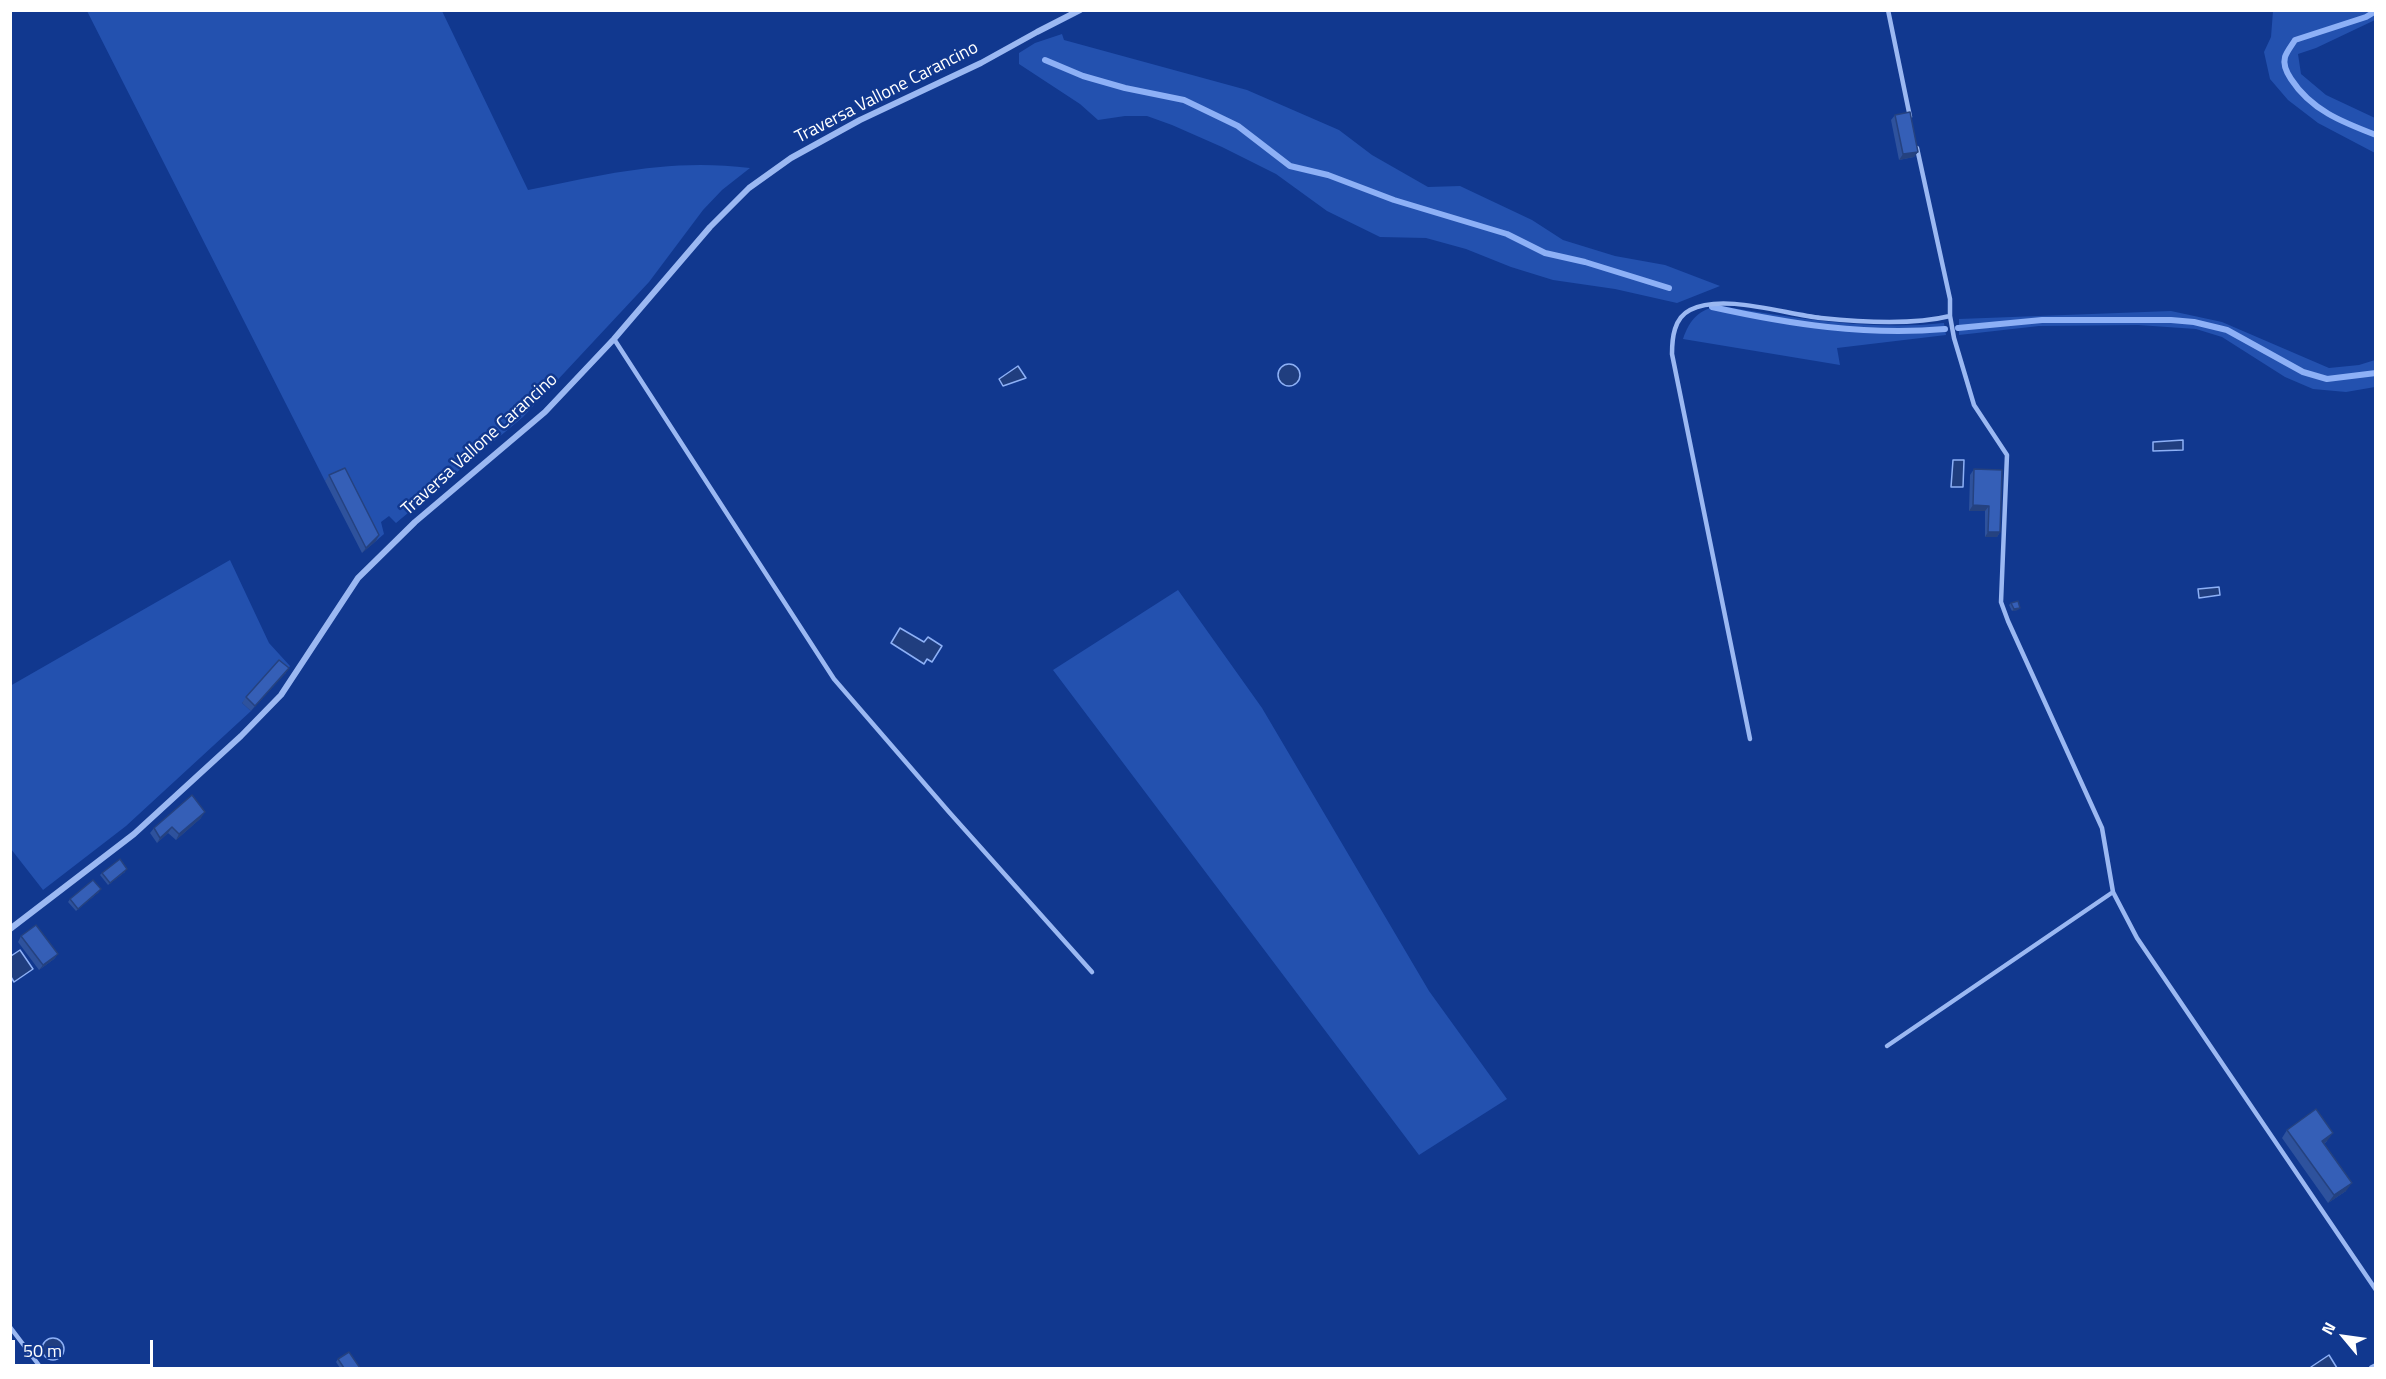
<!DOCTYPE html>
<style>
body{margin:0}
#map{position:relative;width:2386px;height:1379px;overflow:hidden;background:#11388f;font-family:"Titillium Web",sans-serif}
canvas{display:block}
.frame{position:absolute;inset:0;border:12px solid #fff;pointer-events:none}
.north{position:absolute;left:2314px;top:1307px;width:60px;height:60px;-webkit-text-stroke:4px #11388f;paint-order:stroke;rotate:299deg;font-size:16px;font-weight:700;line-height:24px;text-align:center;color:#fff}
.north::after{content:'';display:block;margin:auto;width:21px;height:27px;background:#fff;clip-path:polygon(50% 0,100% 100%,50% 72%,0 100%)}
.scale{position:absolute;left:12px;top:1340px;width:141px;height:27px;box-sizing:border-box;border:3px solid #fff;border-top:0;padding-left:8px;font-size:18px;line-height:21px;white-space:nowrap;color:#fff;-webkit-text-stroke:4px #11388f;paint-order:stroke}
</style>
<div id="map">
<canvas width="2386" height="1379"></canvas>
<div class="frame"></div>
<div class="north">N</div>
<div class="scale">50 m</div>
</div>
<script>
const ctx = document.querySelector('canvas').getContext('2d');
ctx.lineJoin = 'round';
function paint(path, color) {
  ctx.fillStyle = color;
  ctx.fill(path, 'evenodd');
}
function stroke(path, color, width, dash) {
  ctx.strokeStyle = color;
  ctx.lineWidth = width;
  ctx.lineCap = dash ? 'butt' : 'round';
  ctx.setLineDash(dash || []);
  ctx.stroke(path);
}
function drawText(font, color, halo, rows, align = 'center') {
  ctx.font = font + ' "Titillium Web",sans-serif';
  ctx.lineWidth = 5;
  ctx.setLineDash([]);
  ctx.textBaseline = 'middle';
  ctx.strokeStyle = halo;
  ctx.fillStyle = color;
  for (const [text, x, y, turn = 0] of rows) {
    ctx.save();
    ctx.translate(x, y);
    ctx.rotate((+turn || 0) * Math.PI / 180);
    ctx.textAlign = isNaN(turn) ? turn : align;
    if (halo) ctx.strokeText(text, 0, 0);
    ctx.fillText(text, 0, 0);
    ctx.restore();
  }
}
paint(new Path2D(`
 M87 11H442L528 190C605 174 671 158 750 168L722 190 703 210 649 282 523 417 396 523 389 516 381 522 384 534 376 541 341 473 325 481Z
 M2273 11H2375V20L2316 48 2298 54 2301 74 2326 95 2375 118V153L2318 123 2288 100 2270 79 2264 52 2271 37Z
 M1062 34 1064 40 1247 90 1339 130 1372 155 1428 187 1460 186 1532 220 1563 240 1615 256 1665 265 1720 286 1677 303 1615 289 1553 280 1511 267 1466 249 1426 238 1380 237 1327 211 1276 174 1222 147 1172 125 1147 116H1125L1098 120 1080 104 1019 64V53L1035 43Z
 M1720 306C1795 318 1869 331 1944 323L1946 335 1837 348 1840 365 1683 339C1690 319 1699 309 1720 306Z
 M2171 311 2222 322 2329 368 2359 365 2375 360V387L2346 392 2313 389 2285 377 2222 337 2196 329 2138 325 2039 326 1959 335V319Z
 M230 560 269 643 290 666 285 674 276 666 242 703 251 711 126 826 43 890 11 849 10 686Z
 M1178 590 1262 708 1429 991 1507 1099 1419 1155 1053 670Z`), '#2351af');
const water = new Path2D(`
 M1278 375a11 11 0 1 1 22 0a11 11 0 1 1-22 0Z
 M1018 366 1026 378 1003 386 999 379Z
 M2183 440V450L2153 451V442Z
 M1953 460H1964L1963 487H1951Z
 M2219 587 2220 595 2199 598 2198 589Z
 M900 628 924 642 928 637 942 646 932 662 927 659 924 664 891 643Z
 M20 950 33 969 14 982 11 977V956Z
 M42 1349a11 11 0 1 1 22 0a11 11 0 1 1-22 0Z
 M2329 1355 2337 1368H2312L2311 1367Z`);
paint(water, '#203e7f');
stroke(water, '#8db0f6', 1.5);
stroke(new Path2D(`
 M2376 11 2366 17 2295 40C2292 45 2287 51 2285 57 2283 64 2287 73 2291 79 2311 110 2342 122 2376 135
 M1045 60 1083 76 1125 88 1184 100 1238 126 1290 166 1328 175 1394 200 1507 234 1545 253 1585 262 1669 288
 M1712 307C1789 324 1866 336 1945 329
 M1958 328 2042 320H2171L2194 322 2227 330 2303 372 2327 379 2376 373`), '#8db0f6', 6);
stroke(new Path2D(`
 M1888 10 1910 117
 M1917 148 1950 299V316L1954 338 1974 405 2007 455 2001 602 2008 621 2102 828 2113 892 2137 938 2376 1290
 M614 339 834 679 949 812 1092 972
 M1750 739 1672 354C1672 338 1674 318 1690 310 1723 293 1784 314 1821 318 1859 322 1914 325 1950 316
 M1887 1046 2113 892
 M10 1327 41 1368`), '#9bb8f2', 4.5);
stroke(new Path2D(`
 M10 929 134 834 241 736 281 695 358 578 415 522 545 412 614 339 710 227 749 188 791 158 860 120 981 63 1037 32 1080 10
 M2372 1368 2376 1366`), '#9bb8f2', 6);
paint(new Path2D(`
 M1895 115 1918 152 1914 157 1899 160 1891 120Z
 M1974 469 2000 532 1997 537H1985V511H1969L1970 475Z
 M329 475 379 535 376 541 362 553 325 481Z
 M2011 603 2018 610 2012 611 2009 605Z
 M289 668 251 711 242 703 246 697Z
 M201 818 176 840 168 833 157 843 150 833 154 828Z
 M125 872 108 885 100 875 102 873Z
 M99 892 76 911 68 902 70 899Z
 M21 936 58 954 54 959 39 970 18 942Z
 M2287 1130 2327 1141 2324 1144 2346 1191 2328 1203 2282 1138Z
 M338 1359 360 1368H340L336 1362Z`), '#2e529d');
paint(new Path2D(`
 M1918 152 1914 157 1899 160 1903 154Z
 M1973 505 1989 506 1985 511H1969Z
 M1988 532H2000L1997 537H1985Z
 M379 535 376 541 362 553 366 548Z
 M2020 608 2018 610 2012 611 2014 609Z
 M289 668 285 674 251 711 255 706Z
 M205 812 201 818 176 840 179 834Z
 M172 827 168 833 157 843 160 838Z
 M127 869 125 872 108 885 110 883Z
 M101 889 99 892 76 911 78 909Z
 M58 954 54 959 39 970 43 965Z
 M2333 1133 2327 1141 2316 1149 2322 1141Z
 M2352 1183 2346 1191 2328 1203 2334 1195Z`), '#254280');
const building = new Path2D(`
 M1910 112 1918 152 1903 154 1895 115Z
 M345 468 379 535 366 548 329 475Z
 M1974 469 2002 470 2000 532H1988L1989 506 1973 505Z
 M2018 601 2020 608 2014 609 2011 603Z
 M279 660 289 668 255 706 246 697Z
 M192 795 205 812 179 834 172 827 160 838 154 828Z
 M120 859 127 869 110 883 102 873Z
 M93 880 101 889 78 909 70 899Z
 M36 925 58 954 43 965 21 936Z
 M2316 1109 2333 1133 2322 1141 2352 1183 2334 1195 2287 1130Z
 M349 1352 360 1368H344L338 1359Z`);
paint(building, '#355fb7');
stroke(building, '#254280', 1.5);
drawText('18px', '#fff', '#11388f', [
 ["Traversa Vallone Carancino",887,93,-27],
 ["Traversa Vallone Carancino",480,445,-42]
]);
</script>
